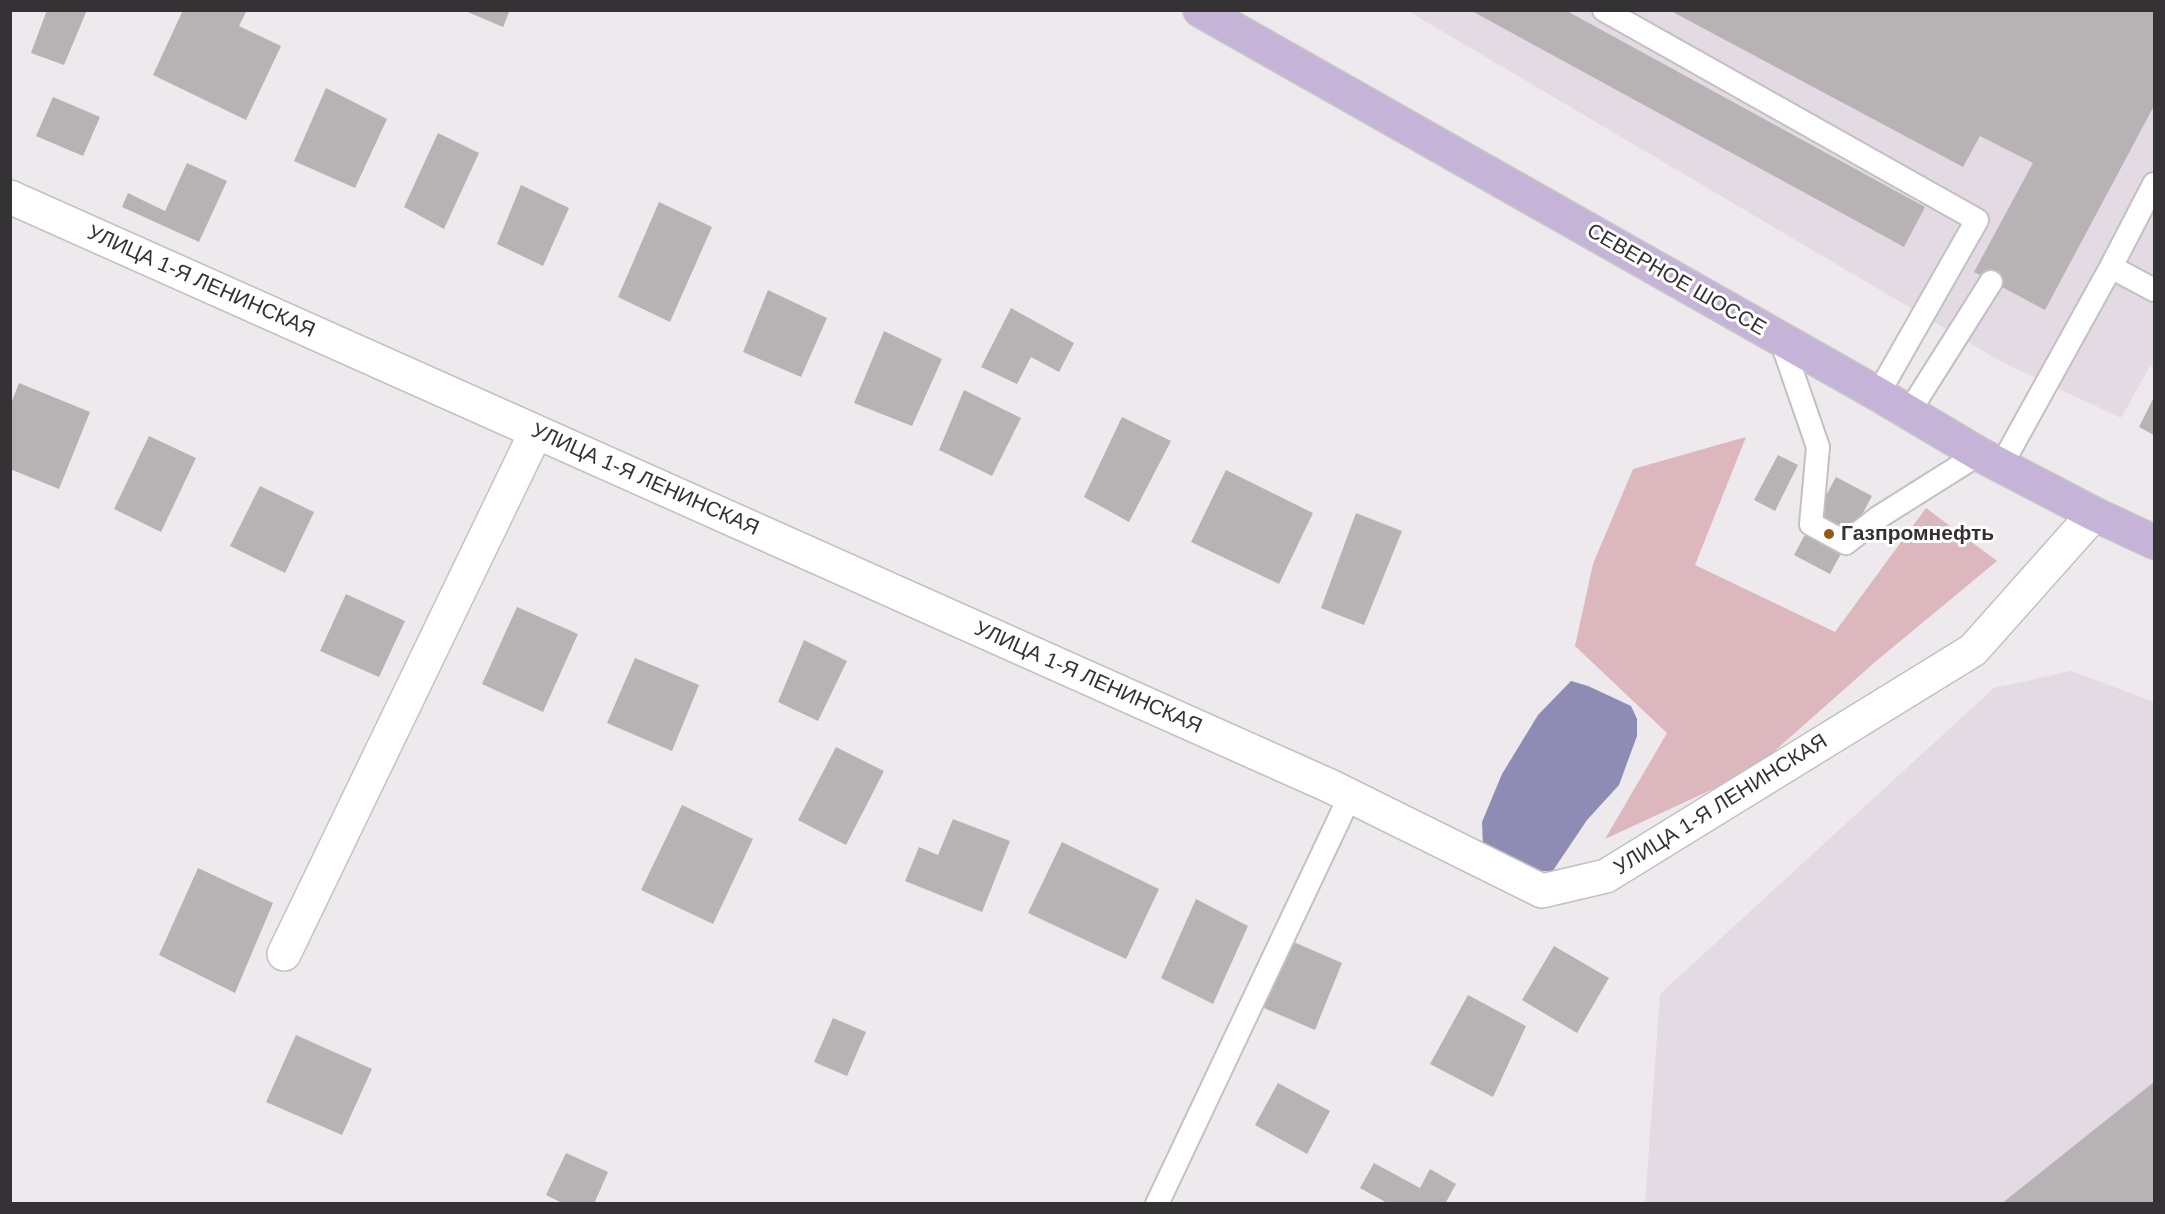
<!DOCTYPE html>
<meta charset="utf-8">
<style>
body{margin:0}
#map{position:relative;width:2165px;height:1214px;overflow:hidden;background:#ede9ec;font-family:Arial,sans-serif}
canvas{display:block}
.frame{position:absolute;inset:0;border:12px solid #343234;pointer-events:none}
</style>
<div id="map">
<canvas width="2165" height="1214"></canvas>
<div class="frame"></div>
</div>
<script>
const ctx = document.querySelector('canvas').getContext('2d');
ctx.lineJoin = 'round';
function paint(path, color) {
  ctx.fillStyle = color;
  ctx.fill(path, 'evenodd');
}
function stroke(path, color, width, dash) {
  ctx.strokeStyle = color;
  ctx.lineWidth = width;
  ctx.lineCap = dash ? 'butt' : 'round';
  ctx.setLineDash(dash || []);
  ctx.stroke(path);
}
function drawText(font, color, halo, rows, align = 'center') {
  ctx.font = font + ' Arial,sans-serif';
  ctx.lineWidth = 6;
  ctx.setLineDash([]);
  ctx.textBaseline = 'middle';
  ctx.strokeStyle = halo;
  ctx.fillStyle = color;
  for (const [text, x, y, turn = 0] of rows) {
    ctx.save();
    ctx.translate(x, y);
    ctx.rotate((+turn || 0) * Math.PI / 180);
    ctx.textAlign = isNaN(turn) ? turn : align;
    if (halo) ctx.strokeText(text, 0, 0);
    ctx.fillText(text, 0, 0);
    ctx.restore();
  }
}
paint(new Path2D(`
 M1408 11H2154V368L2150 366 2121 418 2002 362Z
 M2071 671 2154 702V1203L1645 1204 1660 994 1994 688Z`), '#e3dae3');
paint(new Path2D(`
 M1746 437 1695 565 1835 632 1926 508 1997 561 1875 662 1752 771 1605 839 1667 733 1575 646 1593 564 1633 469Z`), '#dcb7bd');
paint(new Path2D(`
 M1571 681 1588 686 1631 706 1637 719V736L1619 785 1587 820 1552 872 1534 870 1483 847 1482 822 1502 774 1538 715Z`), '#8e8bb5');
paint(new Path2D(`
 M47 10H87L64 65 31 53Z
 M183 10H247L239 26 281 46 246 120 153 75Z
 M463 10H510L503 27Z
 M1470 10H1565L1925 207 1904 247Z
 M1669 10H2154V106L2045 310 1974 272 2033 163 1980 136 1963 167Z
 M326 88 387 119 355 188 294 161Z
 M53 97 100 117 83 156 36 136Z
 M438 133 479 153 444 229 404 207Z
 M187 163 227 181 199 242 122 207 128 193 165 211Z
 M521 185 569 208 543 266 497 244Z
 M659 202 712 227 670 322 618 297Z
 M768 290 827 318 801 377 743 352Z
 M1011 308 1074 343 1059 372 1031 357 1017 384 981 367Z
 M884 331 942 359 912 426 854 403Z
 M19 383 90 412 59 489 10 469V406Z
 M964 390 1021 418 992 476 939 450Z
 M2154 397V435L2139 427Z
 M1122 417 1171 441 1129 522 1084 497Z
 M149 436 196 458 161 532 114 509Z
 M1778 455 1798 465 1775 511 1754 500Z
 M1226 470 1313 513 1279 584 1191 542Z
 M1836 477 1872 496 1830 574 1794 555Z
 M260 486 314 512 285 573 230 546Z
 M1356 513 1402 531 1364 625 1321 608Z
 M346 594 405 621 379 677 320 651Z
 M517 607 578 634 543 712 482 684Z
 M804 640 847 661 818 721 778 702Z
 M635 658 699 685 672 751 607 723Z
 M836 747 884 771 846 845 798 820Z
 M682 805 753 839 713 924 641 890Z
 M953 819 1010 841 982 912 905 881 919 847 938 855Z
 M1062 842 1159 889 1126 959 1028 913Z
 M198 868 273 903 235 993 159 955Z
 M1196 899 1248 926 1213 1004 1161 978Z
 M1289 940 1342 963 1315 1030 1264 1008Z
 M1554 946 1609 978 1577 1033 1522 1000Z
 M1468 995 1526 1026 1493 1097 1430 1064Z
 M833 1018 866 1032 847 1076 814 1062Z
 M296 1035 372 1069 342 1135 266 1102Z
 M2154 1082V1204H2001Z
 M1278 1083 1330 1111 1307 1154 1255 1125Z
 M566 1153 608 1172 594 1204H564L546 1195Z
 M1374 1163 1420 1188 1430 1169 1456 1184 1445 1204H1389L1360 1188Z`), '#b7b3b5');
const service = new Path2D(`
 M1604 10 1977 220 1878 394
 M2111 267 2154 184
 M1781 340 1818 447 1811 524 1846 543 1879 517 1979 454
 M1909 412 1991 282
 M2002 464 2111 267 2154 290
 M1157 1204 1350 796`);
const minor = new Path2D(`
 M10 197 1330 786 1542 891 1606 876 1973 650 2094 514
 M284 954 536 432`);
const primary = new Path2D(`
 M1200 10 1878 394 1979 454 2094 514 2154 542`);
stroke(service, '#c3c0c3', 26);
stroke(minor, '#c3c0c3', 36);
stroke(primary, '#c6c6c6', 36);
stroke(service, '#fff', 22);
stroke(minor, '#fff', 33);
stroke(primary, '#c6b4d8', 33);
for (const [x, y, r, color] of [
 [1829,534,6,"#925a14"]
]) {
  const dot = new Path2D();
  dot.arc(x, y, r, 0, 2 * Math.PI);
  ctx.fillStyle = color;
  ctx.fill(dot);
  stroke(dot, '#fff', 2);
}
drawText('21px', '#343234', '#fff', [
 ["СЕВЕРНОЕ ШОССЕ",1676,280,30],
 ["УЛИЦА 1-Я ЛЕНИНСКАЯ",201,282,24],
 ["УЛИЦА 1-Я ЛЕНИНСКАЯ",645,480,24],
 ["УЛИЦА 1-Я ЛЕНИНСКАЯ",1088,678,24],
 ["УЛИЦА 1-Я ЛЕНИНСКАЯ",1721,805,-32]
]);
drawText('bold 21px', '#343234', '#fff', [
 ["Газпромнефть",1841,534]
], 'left');
</script>
